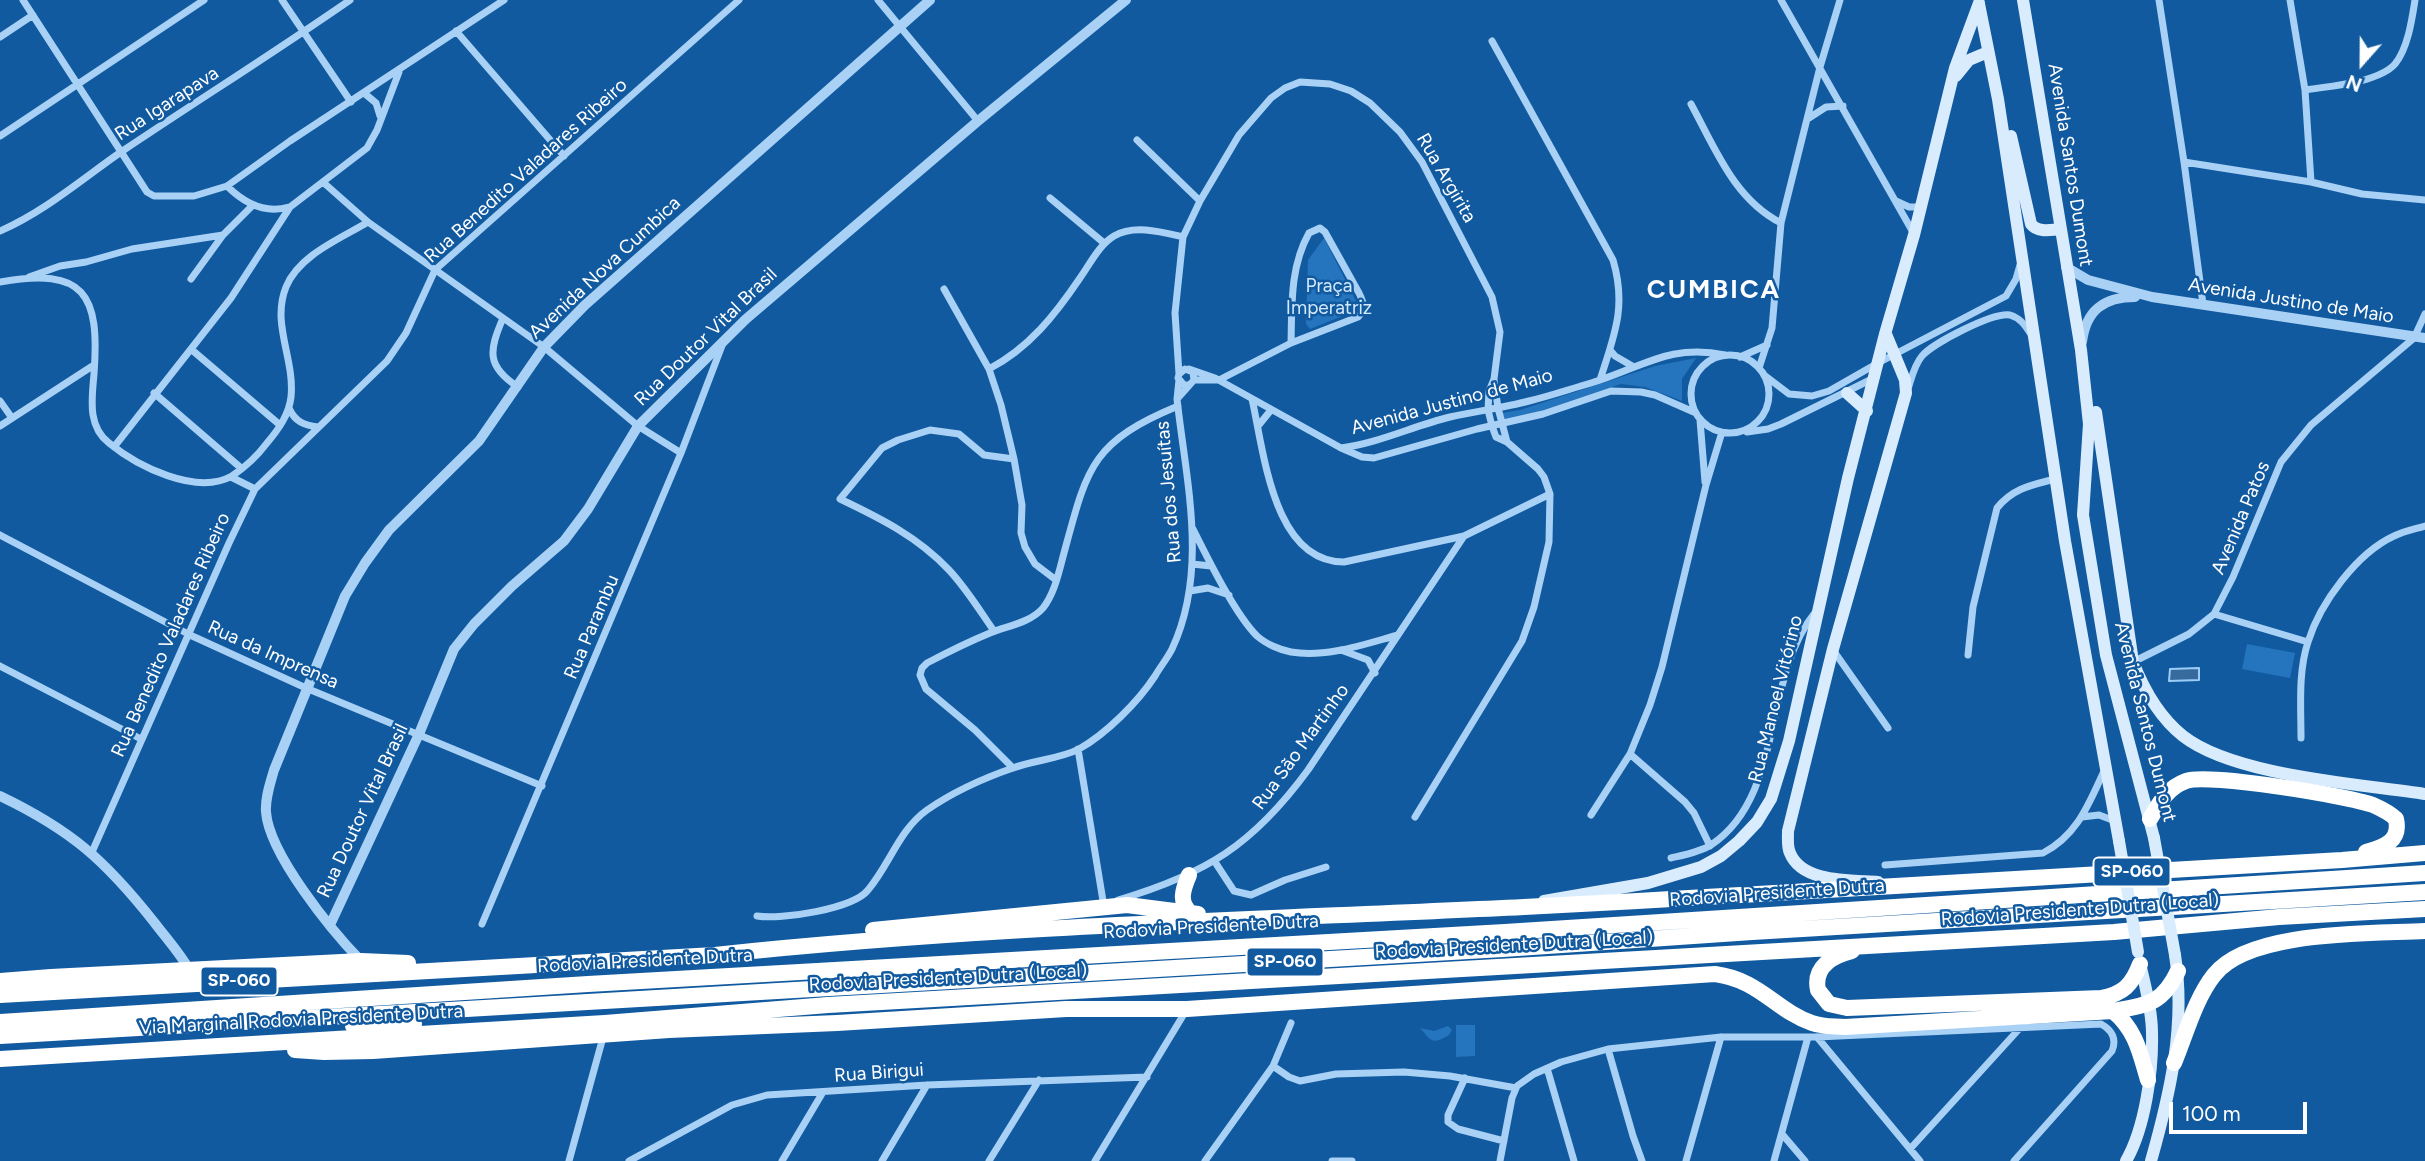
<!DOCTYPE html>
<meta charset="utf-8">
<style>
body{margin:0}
#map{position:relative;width:2425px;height:1161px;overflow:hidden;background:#115aa0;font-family:Figtree,sans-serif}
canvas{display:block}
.north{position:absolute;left:2327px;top:28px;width:70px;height:70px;-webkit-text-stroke:5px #115aa0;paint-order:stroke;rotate:201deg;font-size:19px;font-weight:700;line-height:28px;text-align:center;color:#fff}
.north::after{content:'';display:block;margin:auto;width:24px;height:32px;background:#fff;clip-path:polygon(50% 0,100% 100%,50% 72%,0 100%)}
.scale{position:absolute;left:2169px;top:1102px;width:138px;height:32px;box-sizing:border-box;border:4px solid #fff;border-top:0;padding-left:9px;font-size:21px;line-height:24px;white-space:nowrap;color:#fff;-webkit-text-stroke:5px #115aa0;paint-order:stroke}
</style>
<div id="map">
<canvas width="2425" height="1161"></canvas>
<div class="north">N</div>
<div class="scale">100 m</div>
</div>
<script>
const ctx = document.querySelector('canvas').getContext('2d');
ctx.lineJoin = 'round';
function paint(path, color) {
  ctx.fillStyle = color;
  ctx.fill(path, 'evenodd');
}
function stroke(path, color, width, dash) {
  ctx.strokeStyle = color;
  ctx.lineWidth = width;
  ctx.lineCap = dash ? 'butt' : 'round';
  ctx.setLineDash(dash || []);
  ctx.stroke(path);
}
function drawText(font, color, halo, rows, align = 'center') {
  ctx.font = font + ' Figtree,sans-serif';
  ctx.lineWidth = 5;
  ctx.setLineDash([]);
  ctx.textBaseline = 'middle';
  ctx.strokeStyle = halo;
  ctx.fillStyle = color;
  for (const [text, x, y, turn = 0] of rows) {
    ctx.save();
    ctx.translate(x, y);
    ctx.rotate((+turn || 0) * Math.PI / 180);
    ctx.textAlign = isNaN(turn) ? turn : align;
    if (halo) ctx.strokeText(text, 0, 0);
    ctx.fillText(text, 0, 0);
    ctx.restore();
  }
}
paint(new Path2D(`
 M1324 238 1360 309 1310 329 1306 324 1308 260Z
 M1696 358 1682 379V401L1645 387 1621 384 1523 417 1502 420V413L1520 410 1655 366Z
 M2247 644 2295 653 2290 678 2242 669Z
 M1456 1025H1475V1056L1456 1057Z
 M1448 1026 1452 1030 1449 1035C1431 1046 1431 1040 1420 1028L1434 1031Z`), '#2474be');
const water = new Path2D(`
 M2199 668V680L2169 681 2170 669Z`);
paint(water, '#376b9d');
stroke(water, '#9bcdf8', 2);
stroke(new Path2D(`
 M23 0 147 192 154 196H194L227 186 290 141 504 0
 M282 0 351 102
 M878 0 978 121
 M1781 0 1914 234
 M2159 0 2184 162 2203 304
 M2290 0 2305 90 2311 182
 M456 31 564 156
 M0 37 33 15
 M1492 41 1613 260C1627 307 1614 336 1600 380
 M2305 90C2329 86 2378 83 2395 64 2408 48 2412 19 2415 0
 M364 93 376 103 380 116
 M1691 104C1715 148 1734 199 1781 223
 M1809 118 1826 107 1843 106
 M0 136 204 0
 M1137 140 1200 201
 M2184 162 2311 182 2362 194 2425 200
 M324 183 368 222 544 347 638 426 681 453
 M227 186C244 203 265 214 289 207
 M1050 198 1104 243
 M1896 201 1909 207H1921
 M0 231C44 212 82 179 121 152 197 101 275 52 350 0
 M29 277 60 266 86 262 132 249 223 235
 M191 279 223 235 253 205
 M0 282C85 267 100 294 94 374 92 398 87 426 109 443 137 466 196 496 232 476 244 468 258 455 267 443 278 430 289 415 291 397 295 359 271 324 286 287 299 255 340 239 368 222
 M944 289 989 369 1001 405 1014 459 1022 505 1021 533 1025 547 1035 564 1056 580
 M503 318C489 351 486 366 518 387
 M192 350 280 425
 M1610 350 1615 356 1634 367
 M1691 394a39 39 0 1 1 78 0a39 39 0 1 1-78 0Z
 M1740 357 1767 345
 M1759 368 1772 328 1781 223 1820 67 1840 0
 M989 369C1029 348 1055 315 1080 278 1090 264 1099 245 1114 236 1134 224 1162 232 1183 237
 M1189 369 1215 378 1341 448 1362 457 1374 458 1477 429 1543 414 1611 391 1641 392 1655 395 1696 413
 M1179 374 1175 313 1183 237 1200 201 1239 135 1271 98 1285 88 1300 82 1330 84 1351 91 1370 103 1400 132 1422 162 1492 297 1500 332 1494 379 1489 391 1488 410 1492 426 1496 437 1507 442 1538 469 1544 477 1550 494 1549 542 1534 607 1522 641 1415 817
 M1764 375 1789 394 1812 396 1829 391 1878 363 2006 296 2016 279 2020 265
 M1194 380H1219L1291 343 1358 317C1366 309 1364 303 1359 293L1325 232 1320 228 1309 233C1290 267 1292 305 1291 343
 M1494 380 1498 408 1507 442
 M1909 386C1912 376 1915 364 1922 356 1933 343 1993 312 2010 315 2020 318 2025 325 2030 333
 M154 393 241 468
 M1178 398 1194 380 1193 372 1185 369 1179 374 1178 378 1184 385H1188
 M1252 399C1264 452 1273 562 1344 562L1464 536 1550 494
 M0 401 12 418
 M289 408C295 422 304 425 318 427
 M1700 420 1705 482
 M0 426 94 365
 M1258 426 1271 410
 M1747 432 1768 429 1781 424 1874 378
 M114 447 231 298 290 207 367 148 377 130 399 72
 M1341 448C1379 443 1413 426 1450 417 1476 411 1503 408 1529 401 1550 396 1570 389 1591 383 1641 368 1670 343 1725 355
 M231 477 255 489
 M1193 529C1208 559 1235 614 1257 636 1266 644 1280 650 1291 652 1326 658 1365 644 1398 635
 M0 535 190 635 306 688 542 786
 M1192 564 1211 566
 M1190 591 1208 588 1229 595
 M2214 614 2308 642
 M994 631C980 611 966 588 949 570 918 537 880 518 840 499L882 448 898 440 930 430 959 434 984 455 1014 459
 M1341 650 1368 660 1375 673
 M1833 650 1888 728
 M1968 655 1973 607 1997 508C2013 488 2032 485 2055 479
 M2133 662 2189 634 2214 614 2233 577 2281 462 2311 425 2414 338 2425 314
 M0 666 141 739
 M2301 738C2301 706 2298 672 2308 642 2320 603 2357 553 2394 536 2404 531 2415 529 2425 526
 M1078 749 1104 907
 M1630 754 1685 802 1694 813 1710 846
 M1013 768 975 730 926 689 920 675 922 668 927 663C948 652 968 642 990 633 1007 626 1030 623 1043 608 1055 593 1059 571 1064 553 1087 468 1091 442 1178 406
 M1591 815 1630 754 1650 705 1662 667 1706 485 1722 432
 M2082 817 2099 815 2115 821
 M92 852 229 543 255 489 387 361 406 333 435 270 739 0
 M1671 858C1684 855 1700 852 1711 845 1785 796 1762 678 1814 614
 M1215 862 1234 891 1251 895 1285 880 1326 867
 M1885 865 2043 853C2078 835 2089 803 2105 769
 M1118 900C1206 874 1253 845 1308 770L1464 536
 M757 916C781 920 853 909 868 890 890 864 899 830 927 810 953 792 984 778 1013 768 1034 760 1060 759 1079 749 1106 734 1138 702 1155 676 1160 667 1167 659 1172 649 1209 570 1186 481 1177 399L1179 380
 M482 924 681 453 723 343
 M1817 1037 1920 1161
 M1608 1049 1633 1136 1642 1161
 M1273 1066 1289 1077 1300 1081 1336 1074 1404 1072 1450 1076 1516 1088
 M1547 1068 1574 1161
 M1465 1078 1448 1115V1122L1458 1129 1504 1141
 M1782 1134 1805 1161
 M1910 1149 2020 1028
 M569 1161 602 1041
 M629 1161 732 1105 767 1095 927 1085 1147 1077
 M782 1161 823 1092
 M882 1161 927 1085
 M989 1161 1039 1080
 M1095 1161 1187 1009
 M1205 1161 1273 1066 1291 1023
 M1332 1161H1352
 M1500 1161 1512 1098 1517 1086 1534 1074 1561 1062 1608 1049 1721 1037H1817L2101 1024C2112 1030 2117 1039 2112 1051L2014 1161
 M1686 1161 1721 1037
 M1774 1161 1808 1037`), '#a9d1f5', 7);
stroke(new Path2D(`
 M2066 267 2088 280 2152 297 2425 338
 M2082 342C2086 310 2104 297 2135 297
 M0 796C71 830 105 860 154 922 166 938 180 953 190 971
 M330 925 419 734 454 649 474 624 512 586 564 541 588 509 638 426 746 319 978 121 1126 0
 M361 961C332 931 269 854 266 812 265 798 270 784 274 770L345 596 365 563 389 530 479 441 544 347 585 305 930 0`), '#a9d1f5', 10);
stroke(new Path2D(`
 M2023 0 2081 350 2089 424 2083 515 2106 655 2154 838
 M1979 4 1998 99 2065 541 2119 841
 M1956 76 1969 60 1988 52
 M2011 136 2031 224C2038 233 2050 230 2061 229
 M1847 393 1867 411
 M2096 412 2133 662C2144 690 2159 717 2183 736 2234 776 2360 784 2425 794
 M1878 882C1851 880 1802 883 1790 853 1787 847 1788 838 1788 831L1833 649 1906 393 1905 380 1886 334
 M1544 901 1648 883 1701 867 1721 856 1739 841 1757 822 1771 799 1789 741 1848 478 1885 334 1914 235 1955 68 1979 3
 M2126 1161C2145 1128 2153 1071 2152 1033 2152 1010 2145 986 2140 963
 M2151 1161C2170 1094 2186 1025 2175 955`), '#d9ecfe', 12);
stroke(new Path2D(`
 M2150 819C2160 802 2167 788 2186 781 2208 773 2348 796 2373 805 2382 809 2390 813 2396 819 2401 841 2384 847 2366 852
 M1189 875C1183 889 1178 903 1191 913
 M873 930 1127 905 1198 914
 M1852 951C1832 956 1813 967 1818 990L1829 1004 1847 1008 2101 998C2123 994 2132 985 2140 964
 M0 981 51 977 361 961 408 963
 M0 995 715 955C984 926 1254 920 1524 907 1797 893 2070 876 2342 860L2425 853
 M2113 1011C2136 1030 2140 1053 2148 1080
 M0 1022 588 984 1505 932 2425 873
 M353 1026 414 1024
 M0 1036 1503 949 1752 932 2425 892
 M295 1050 324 1052 373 1051 669 1030 837 1023 1066 1009H1187L1715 974C1760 980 1775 1010 1812 1023 1823 1027 1833 1026 1845 1027L2113 1011C2146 1005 2162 1005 2178 971
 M0 1059 605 1023 828 1005 2114 932 2279 917 2425 909
 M2174 1063C2186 1034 2195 999 2214 975 2249 930 2371 934 2425 931`), '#fff', 16);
stroke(new Path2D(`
 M2154 838 2175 955
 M2119 841 2138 952`), '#d9ecfe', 12);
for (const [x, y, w] of [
 [2132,872,77],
 [1285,962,77],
 [239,981,77]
]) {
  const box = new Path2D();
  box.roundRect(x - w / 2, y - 14.5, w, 29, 5);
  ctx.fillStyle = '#115aa0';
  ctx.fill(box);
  stroke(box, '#fff', 2);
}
drawText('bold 18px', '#fff', null, [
 ["SP-060",2132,872],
 ["SP-060",1285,962],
 ["SP-060",239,981]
]);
drawText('19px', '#fff', '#115aa0', [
 ["Rua Igarapava",167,104,-33],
 ["Avenida Santos Dumont",2070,165,81],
 ["Rua Benedito Valadares Ribeiro",526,171,-42],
 ["Rua Argirita",1446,178,60],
 ["Avenida Nova Cumbica",605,268,-43],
 ["Avenida Justino de Maio",2291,301,9],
 ["Rua Doutor Vital Brasil",706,337,-44],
 ["Avenida Justino de Maio",1452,402,-15],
 ["Rua dos Jesuítas",1169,492,-95],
 ["Avenida Patos",2241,518,-67],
 ["Rua Parambu",592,627,-67],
 ["Rua Benedito Valadares Ribeiro",171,635,-66],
 ["Rua da Imprensa",273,655,24],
 ["Rua Manoel Vitórino",1776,699,-76],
 ["Avenida Santos Dumont",2145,722,76],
 ["Rua São Martinho",1301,747,-54],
 ["Rua Doutor Vital Brasil",363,811,-65],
 ["Rodovia Presidente Dutra",1777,893,-4],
 ["Rodovia Presidente Dutra (Local)",2080,910,-4],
 ["Rodovia Presidente Dutra",1211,927,-3],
 ["Rodovia Presidente Dutra (Local)",1514,945,-3],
 ["Rodovia Presidente Dutra",645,961,-3],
 ["Rodovia Presidente Dutra (Local)",948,978,-3],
 ["Via Marginal Rodovia Presidente Dutra",301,1020,-3],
 ["Rua Birigui",879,1073,-4]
]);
drawText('19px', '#d2e9fe', '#115aa0', [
 ["Praça",1329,286],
 ["Imperatriz",1329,308]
]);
ctx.letterSpacing = '2px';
drawText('bold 26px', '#fff', '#115aa0', [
 ["CUMBICA",1714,290]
]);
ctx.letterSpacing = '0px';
</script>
